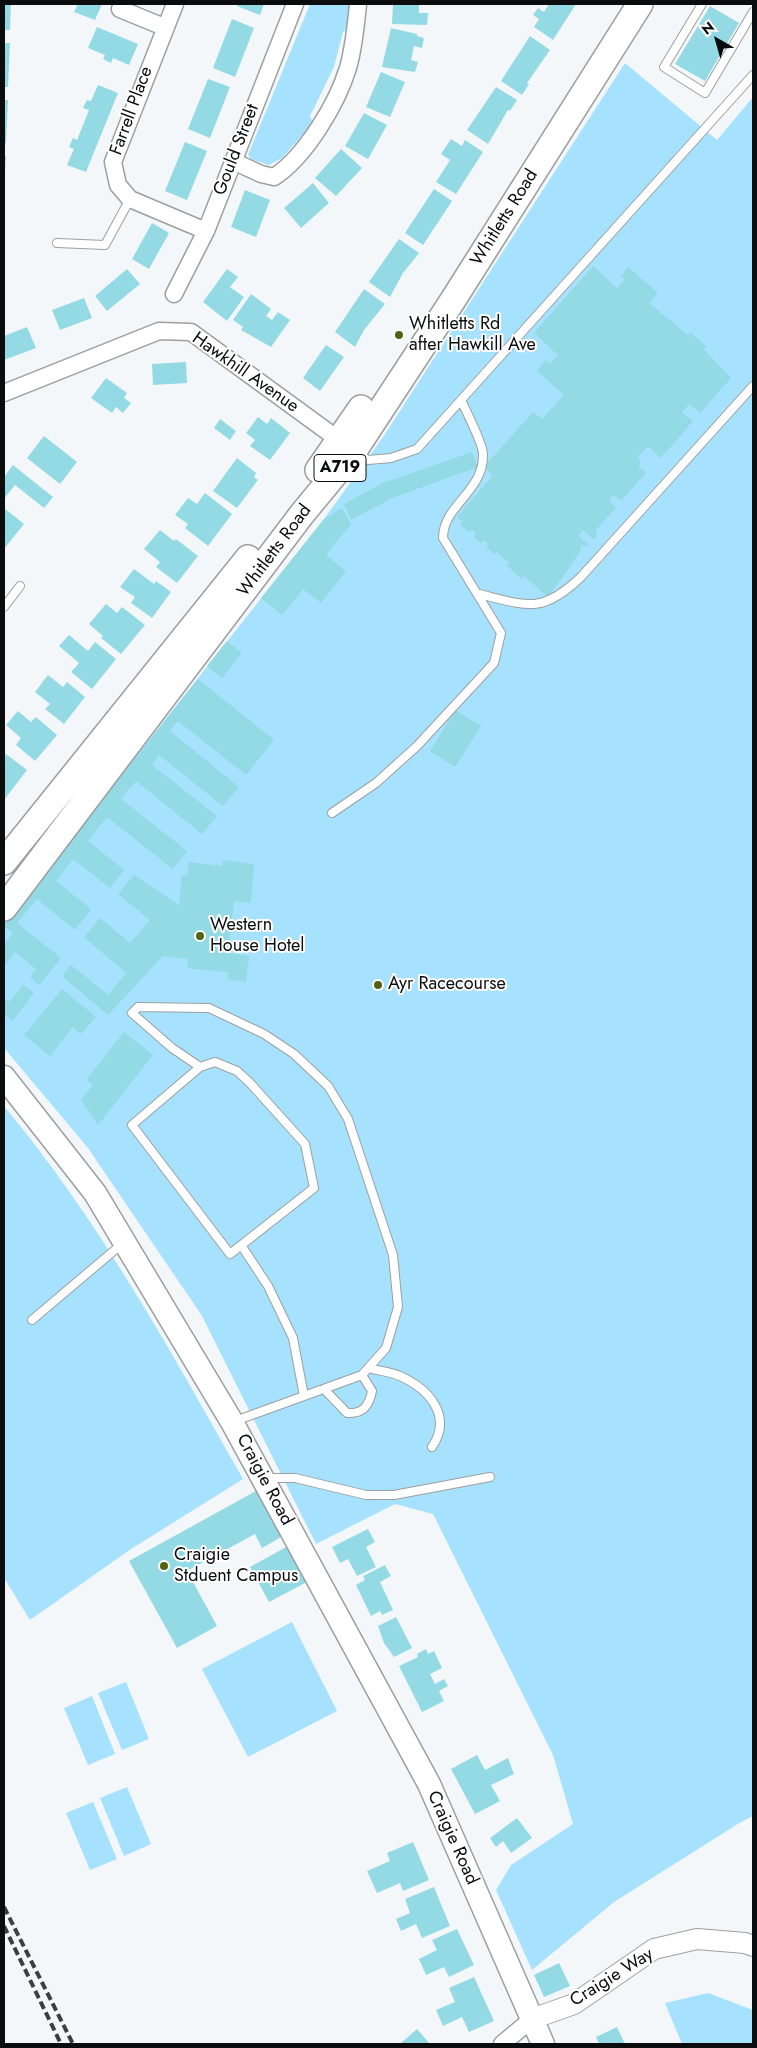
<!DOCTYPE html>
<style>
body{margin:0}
#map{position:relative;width:757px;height:2048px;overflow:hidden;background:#f4f7f9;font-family:Jost,sans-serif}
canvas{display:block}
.frame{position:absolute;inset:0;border:5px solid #0b0c0d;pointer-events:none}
.north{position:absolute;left:692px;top:15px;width:50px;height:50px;-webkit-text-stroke:4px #fff;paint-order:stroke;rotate:322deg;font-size:14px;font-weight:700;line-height:20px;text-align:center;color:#0b0c0d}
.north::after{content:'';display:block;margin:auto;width:18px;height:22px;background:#0b0c0d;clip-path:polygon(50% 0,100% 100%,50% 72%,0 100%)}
</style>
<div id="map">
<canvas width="757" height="2048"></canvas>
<div class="frame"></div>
<div class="north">N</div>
</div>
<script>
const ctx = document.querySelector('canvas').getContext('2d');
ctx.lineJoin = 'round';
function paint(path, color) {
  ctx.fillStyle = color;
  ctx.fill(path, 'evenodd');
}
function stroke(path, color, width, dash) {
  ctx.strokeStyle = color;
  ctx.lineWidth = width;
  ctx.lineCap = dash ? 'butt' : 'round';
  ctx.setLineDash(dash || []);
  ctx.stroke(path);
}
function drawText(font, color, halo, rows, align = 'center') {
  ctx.font = font + ' Jost,sans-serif';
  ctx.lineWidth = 4;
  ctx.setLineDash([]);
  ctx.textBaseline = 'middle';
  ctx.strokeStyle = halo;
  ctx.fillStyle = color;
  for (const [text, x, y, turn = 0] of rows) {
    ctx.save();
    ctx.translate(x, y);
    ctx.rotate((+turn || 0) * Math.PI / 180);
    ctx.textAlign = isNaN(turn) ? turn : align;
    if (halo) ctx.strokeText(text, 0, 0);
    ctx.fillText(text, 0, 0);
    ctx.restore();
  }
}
paint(new Path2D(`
 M310 4H352L351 27 343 32 334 67 310 116 313 123 282 158 269 165 251 159 248 155Z
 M625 63 717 140 753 97V1816L741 1822 614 1902 532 1970 496 1890 511 1865 573 1824 553 1755 433 1514 395 1504 316 1544 202 1316 88 1148 4 1048V923L324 519 383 437Z
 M4 1106C99 1220 170 1350 243 1479L131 1549 30 1620 4 1578Z
 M292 1622 337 1711 248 1757 202 1669Z
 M126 1682 149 1739 122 1750 98 1693Z
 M92 1696 115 1754 88 1765 64 1708Z
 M127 1787 151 1844 124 1856 100 1798Z
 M93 1802 117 1859 90 1870 66 1813Z
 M708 1993 753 2010V2044H682L665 2003Z`), '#a6e2fd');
paint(new Path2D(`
 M4 4H11L10 30H4Z
 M78 4H102L95 20 74 12Z
 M238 4H264L260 15 237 6Z
 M393 4H419V13H428L427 25 392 24Z
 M549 4H576L553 40 534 27 539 19 533 15 538 8 544 12Z
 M710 6 739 23 705 81 675 64Z
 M232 19 254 28 235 77 213 68Z
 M97 27 138 44 129 65 113 58 111 63 103 59 105 55 88 48Z
 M391 28 417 34V36L424 38 422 48 414 46 411 60 418 62 415 72 382 67Z
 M530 36 550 50 527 83 529 84 522 95 501 81Z
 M4 43H10L8 87H4Z
 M381 72 405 82 390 117 366 107Z
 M208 79 230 87 210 138 188 129Z
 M98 85 118 93 86 172 67 165 74 149 69 147 73 138 77 140 89 110 83 108 87 100 91 101Z
 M496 87 517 100 510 111 508 110 488 144 467 130Z
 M4 100H8L6 143H4Z
 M364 113 387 125 368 159 345 146Z
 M451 139 462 146 465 140 483 152 456 194 436 182 450 160 441 154Z
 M185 142 207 151 187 200 165 191Z
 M341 149 362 168 336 196 315 178Z
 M4 156H6L5 171H4Z
 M313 183 329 203 301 228 284 208Z
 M434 189 452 201 423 245 405 233Z
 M245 190 270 200 256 237 231 227Z
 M152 223 169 233 149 269 132 259Z
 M399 239 419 253 403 273 390 297 369 282Z
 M593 266 617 288 625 279 621 276 628 267 658 293 649 303 688 335 690 332 707 347 704 350 731 378 700 413 689 404 682 412 693 421 661 458 648 446 638 457 641 463 638 466 646 473 621 501 614 494 609 501 616 507 595 531 597 534 595 540 583 530 578 536 590 546 581 545 580 552 548 597 524 576 522 579 507 566 509 563 497 552 494 554 486 547 488 544 484 540 481 543 473 536 476 533 472 530 469 532 460 524 463 522 457 517 493 475 484 467 533 412 542 419 564 395 537 371 546 360 550 364 558 355 534 333Z
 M127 269 140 284 107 311 95 296Z
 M227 269 238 277 230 287 244 297 227 321 203 302Z
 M364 289 385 304 364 330 355 347 335 332Z
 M251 294 271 309 266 316 272 320 278 312 290 320 271 347 241 330 243 327 233 320Z
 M84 298 92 318 60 330 52 310Z
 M27 327 36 348 4 360V336Z
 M326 345 344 357 320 391 303 378Z
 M186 362 187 383 153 385 152 364Z
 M106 378 127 393 124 398 131 403 123 413 116 407 112 413 91 398Z
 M258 417 267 424 271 418 290 433 270 460 250 446 255 440 246 433Z
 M220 419 236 431 230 440 214 428Z
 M44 436 77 462 60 484 27 458Z
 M472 452 478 467 392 498 351 520 344 504 383 483Z
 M237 458 256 473 254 477 258 480 237 508 213 491Z
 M13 465 53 497 44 508 15 485 4 499V477Z
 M205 493 232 514 208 546 185 528 188 524 175 515 188 498 197 504Z
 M4 508 24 524 4 549Z
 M342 508 351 524 326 555 346 571 321 603 303 589 282 615 261 598 324 519Z
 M160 530 174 541 176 539 198 556 177 583 156 567 160 562 144 549Z
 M134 569 154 584 156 581 171 592 152 618 131 603 135 597 120 587Z
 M106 604 117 613 122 607 145 625 121 654 101 638 103 636 89 624Z
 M69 635 88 651 95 642 116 659 92 689 71 672 79 663 59 646Z
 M227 641 242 653 222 678 207 666Z
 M48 675 63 687 67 682 85 697 64 724 45 709 50 704 35 692Z
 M198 679 274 740 246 775 178 721 170 731 239 787 223 806 159 755 152 765 217 816 202 834 136 781 121 799 187 851 173 869 107 817 88 841 124 870 110 888 73 859 56 881 91 909 75 930 37 899 17 923 61 958 39 985 30 977 36 969 15 952 4 966V945L13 933 4 926V923Z
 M455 710 481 726 455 767 430 751Z
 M18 711 31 722 36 717 57 735 35 761 16 745 21 738 6 725Z
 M6 754 27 770 4 800V758Z
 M223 860 254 864 251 903 234 901 228 953 249 956 246 982 227 979 228 972 187 968 188 959 163 956 108 1015 62 976 71 965 108 995 126 973 84 937 100 918 130 943 150 920 118 894 134 875 179 905 182 875H187L189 862 222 866Z
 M23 985 34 993 12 1021 4 1014V997L9 1002Z
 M62 989 96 1017 81 1034 73 1027 50 1056 24 1035Z
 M124 1032 153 1055 98 1125 81 1100 93 1085 86 1080Z
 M256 1491 281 1537 262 1548 255 1534 187 1571 217 1626 177 1648 129 1561Z
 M368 1529 375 1542 366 1547 376 1567 357 1576 348 1559 340 1563 332 1547Z
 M288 1546 307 1582 269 1602 250 1567Z
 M385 1565 391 1576 380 1582 393 1610 382 1615 380 1611 371 1616 356 1585 365 1580 363 1576Z
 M396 1617 412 1648 394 1657 384 1643 378 1626Z
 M426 1649 428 1654 434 1651 442 1668 430 1674 435 1684 444 1679 448 1686 439 1691 444 1701 422 1712 399 1666 418 1657 417 1654Z
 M477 1755 485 1770 508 1758 514 1774 491 1785 500 1801 475 1814 451 1769Z
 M517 1818 532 1838 511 1853 503 1841 496 1847 490 1838Z
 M413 1842 429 1880 403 1891 400 1883 377 1893 367 1871 390 1861 387 1853Z
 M434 1887 450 1926 422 1938 416 1924 401 1931 396 1919 410 1913 405 1899Z
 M457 1929 474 1965 449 1977 444 1967 426 1975 419 1959 437 1950 432 1940Z
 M559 1963 570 1986 544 1997 534 1975Z
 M474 1977 494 2021 469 2032 462 2017 443 2026 436 2010 455 2002 449 1988Z
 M617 2027 625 2044H599L596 2037Z
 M417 2029 430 2044H400Z`), '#93dae4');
const service = new Path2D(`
 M702 4 664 67 705 93 753 12
 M57 243 105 245 130 199
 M357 453 368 460 391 458 417 449 753 75
 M479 594C528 606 542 614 581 577L753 386
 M4 607 20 586
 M332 813 376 783 417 746 494 663 501 633 443 538C443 505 484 492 483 454 483 444 466 411 461 400
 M215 1062 237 1071 250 1083 305 1144 314 1188 230 1254 132 1125 200 1067Z
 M200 1067 172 1048 132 1013 138 1007 209 1008 264 1034 294 1054 328 1086 348 1119 393 1255 398 1307 386 1348 362 1375 235 1421
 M241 1245 268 1286 293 1338 304 1396
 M32 1320 123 1243
 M369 1368C379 1371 391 1372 400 1376 429 1389 453 1416 432 1447
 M324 1389 347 1413C363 1414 369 1406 372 1391L362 1375
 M267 1478H295L366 1495H394L490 1477`);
const minor = new Path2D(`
 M175 4 113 162 118 185 130 199 206 231
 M120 9 164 27
 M233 161 261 174 274 177C305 157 337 104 348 68 354 47 356 25 358 4
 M174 294 206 231 295 4
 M4 393 159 331 191 332 339 440
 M502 2044 532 2019`);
const tertiary = new Path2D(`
 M532 2019 574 2004 654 1949 697 1939 745 1943 753 1946`);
const secondary = new Path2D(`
 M4 1077 95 1193 232 1422 429 1784 543 2044`);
const primary = new Path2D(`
 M318 470 361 408
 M4 862 248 558
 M4 908 302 514 354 451 453 300 640 4`);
stroke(service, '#9c9fa1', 10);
stroke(minor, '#9c9fa1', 19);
stroke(tertiary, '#9c9fa1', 22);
stroke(secondary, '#9c9fa1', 25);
stroke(primary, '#9c9fa1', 28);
stroke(service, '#fff', 8);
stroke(minor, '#fff', 16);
stroke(tertiary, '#fff', 20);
stroke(secondary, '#fff', 22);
stroke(primary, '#fff', 25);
stroke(new Path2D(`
 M4 1907 73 2044
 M4 1926 61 2044`), '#3d3e3f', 4, [8, 4]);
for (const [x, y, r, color] of [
 [399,335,5,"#516510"],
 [200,936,5,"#516510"],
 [378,985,5,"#516510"],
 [164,1566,5,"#516510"]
]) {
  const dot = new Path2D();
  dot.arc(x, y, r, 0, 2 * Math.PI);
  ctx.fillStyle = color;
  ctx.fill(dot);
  stroke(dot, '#fff', 2);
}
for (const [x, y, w] of [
 [340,468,52]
]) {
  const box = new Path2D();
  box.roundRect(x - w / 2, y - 13.5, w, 27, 4);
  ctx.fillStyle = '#fff';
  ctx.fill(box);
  stroke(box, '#0b0c0d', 1);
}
drawText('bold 16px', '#0b0c0d', null, [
 ["A719",340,468]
]);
drawText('18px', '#0b0c0d', '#fff', [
 ["Farrell Place",132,111,-70],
 ["Gould Street",237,150,-69],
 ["Whitletts Road",505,218,-58],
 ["Hawkhill Avenue",245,373,35],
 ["Whitletts Road",275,551,-53],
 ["Craigie Road",264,1480,62],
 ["Craigie Road",452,1838,66],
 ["Craigie Way",612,1978,-32]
]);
drawText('18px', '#0b0c0d', '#fff', [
 ["Whitletts Rd",409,325],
 ["after Hawkill Ave",409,346],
 ["Western",210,926],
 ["House Hotel",210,947],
 ["Ayr Racecourse",388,985],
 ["Craigie",174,1556],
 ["Stduent Campus",174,1577]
], 'left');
</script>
